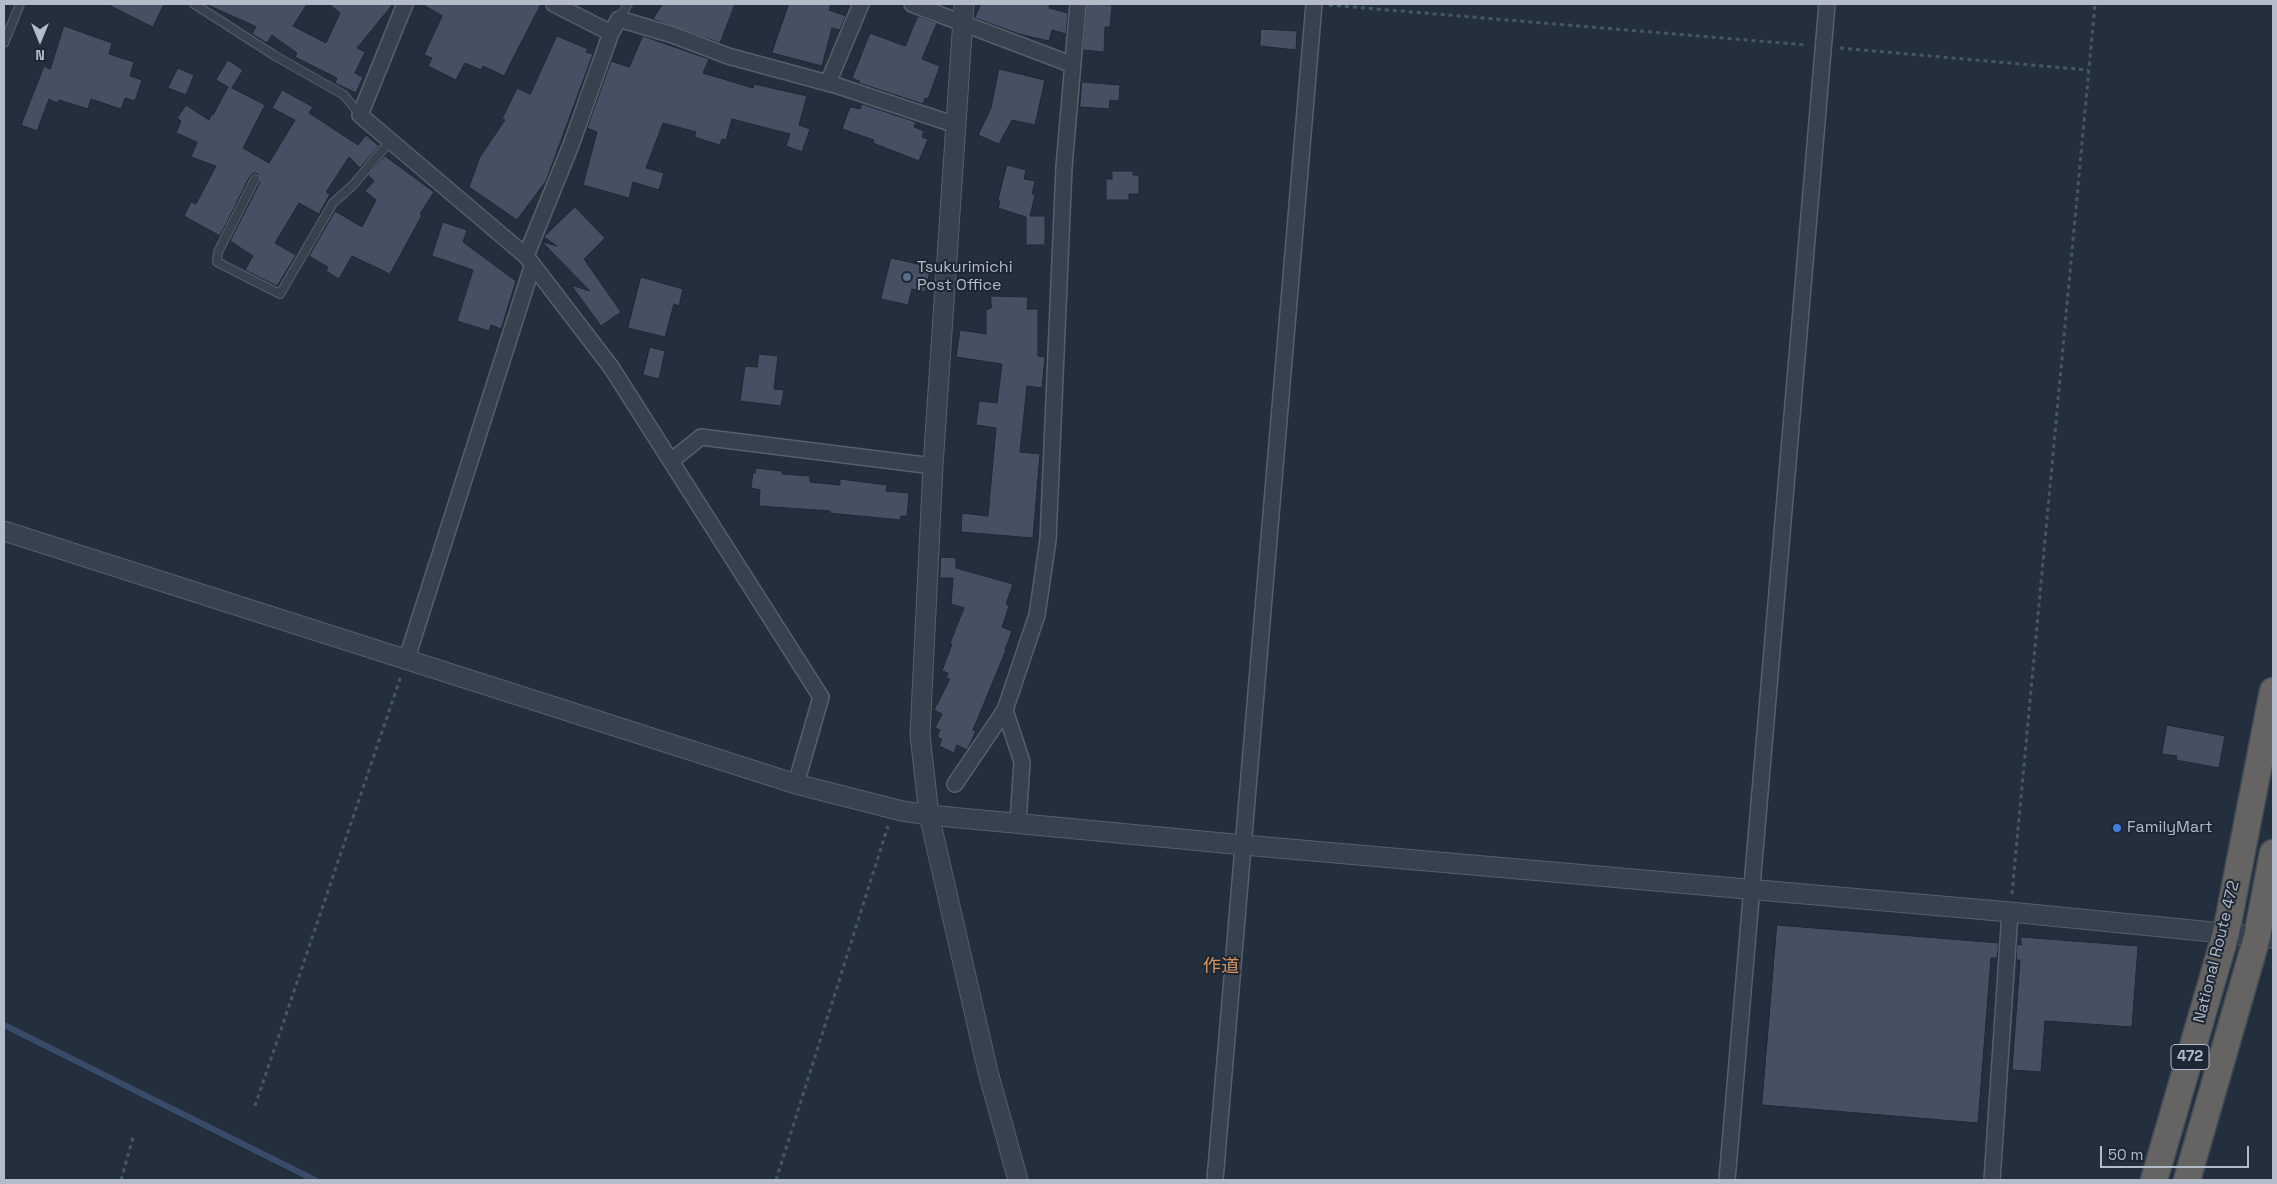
<!DOCTYPE html>
<meta charset="utf-8">
<style>
body{margin:0}
#map{position:relative;width:2277px;height:1184px;overflow:hidden;background:#242f3e;font-family:"Space Grotesk",sans-serif}
canvas{display:block}
.frame{position:absolute;inset:0;border:5px solid #b4bcc9;pointer-events:none}
.north{position:absolute;left:15px;top:15px;width:50px;height:50px;-webkit-text-stroke:4px #1d2633;paint-order:stroke;rotate:180deg;font-size:14px;font-weight:700;line-height:20px;text-align:center;color:#b4bcc9}
.north::after{content:'';display:block;margin:auto;width:18px;height:22px;background:#b4bcc9;clip-path:polygon(50% 0,100% 100%,50% 72%,0 100%)}
.scale{position:absolute;left:2100px;top:1146px;width:149px;height:22px;box-sizing:border-box;border:2px solid #b4bcc9;border-top:0;padding-left:6px;font-size:15px;line-height:18px;white-space:nowrap;color:#b4bcc9;-webkit-text-stroke:4px #1d2633;paint-order:stroke}
</style>
<div id="map">
<canvas width="2277" height="1184"></canvas>
<div class="frame"></div>
<div class="north">N</div>
<div class="scale">50 m</div>
</div>
<script>
const ctx = document.querySelector('canvas').getContext('2d');
ctx.lineJoin = 'round';
function stroke(path, color, width, dash) { ctx.strokeStyle = color; ctx.lineWidth = width; ctx.lineCap = dash ? 'butt' : 'round'; ctx.setLineDash(dash || []); ctx.stroke(path); }
function paint(path, color) { ctx.fillStyle = color; ctx.fill(path, 'evenodd'); }
function write(font, color, halo, rows, align = 'center') {
  ctx.font = font + ' "Space Grotesk","Noto Sans JP",sans-serif'; ctx.lineWidth = 4; ctx.setLineDash([]); ctx.textBaseline = 'middle'; ctx.strokeStyle = halo; ctx.fillStyle = color; for (const [text, x, y, turn = 0] of rows) {
    ctx.save(); ctx.translate(x, y); ctx.rotate((+turn || 0) * Math.PI / 180); ctx.textAlign = isNaN(turn) ? turn : align; if (halo) ctx.strokeText(text, 0, 0); ctx.fillText(text, 0, 0); ctx.restore();
  }
}
const stream = new Path2D(`
 M4,1025L315,1180`);
const building = new Path2D(`
 M107,4H164L153,27Z
 M206,4H307L293,26L326,43L340,13L329,4H393L357,48L365,52L355,73L363,77L356,93L335,83L337,78L295,57L297,53L272,35L267,43L252,34L256,27Z
 M422,4H541L504,76L483,66L481,70L465,63L456,80L428,66L432,58L424,55L442,16Z
 M663,4H735L720,43L653,19Z
 M789,4H831L829,10L846,16L840,30L832,28L822,66L772,53Z
 M981,4H1050L1049,8L1068,13L1066,34L1052,30L1049,41L1019,34L975,18Z
 M1087,4L1112,5L1110,27H1105L1104,52L1083,50Z
 M918,16L937,23L922,59L940,66L928,99L925,98L923,104L859,83V81L852,78L870,33L905,46Z
 M64,26L112,43L109,54L134,62L130,76L142,80L135,101L125,98L121,109L91,99L88,109L59,100L57,103L49,99L37,131L21,125L44,66L50,69Z
 M1261,29L1297,31L1296,50L1260,46Z
 M557,36L588,49L586,52L593,54L546,181L517,220L469,187L480,157L505,120L502,119L517,88L530,94Z
 M643,36L709,59L703,73L753,88L754,84L807,96L799,125L810,129L802,152L786,146L790,134L732,119L726,140L722,139L720,145L694,137L696,132L663,123L646,168L664,173L659,190L633,182L629,198L583,185L597,132L587,128L611,61L629,67Z
 M228,60L243,70L232,88L265,105L243,148L269,163L295,120L272,108L282,90L313,107L309,113L358,145L366,135L379,146L360,168L349,157L326,192L330,194L319,214L299,203L275,243L296,255L277,286L245,270L253,256L230,241L260,182L258,174L254,173L250,176L220,236L184,216L191,202L196,204L216,166L191,157L197,142L176,133L181,121L177,118L186,105L209,120L212,114L213,115L228,87L216,80Z
 M178,68L194,75L186,95L168,88Z
 M999,69L1045,80L1035,125L1012,120L999,144L978,135L991,108Z
 M1082,82L1120,85L1119,101L1110,100L1109,109L1080,107Z
 M862,104L916,122L914,127L924,131L922,137L928,139L919,161L873,143L874,140L842,129L850,107L860,109Z
 M385,156L434,192L420,214L422,215L390,274L352,256L339,279L326,271L328,267L309,256L335,211L362,227L376,200L365,191L374,181L368,175Z
 M1007,165L1026,170L1024,179L1035,181L1032,194L1035,195L1030,216H1045V245H1026V217L998,208L1000,201H998Z
 M1112,171H1133V175H1139V194H1129V200H1106V179H1112Z
 M575,207L605,238L584,259L621,312L601,326L571,285L590,291L542,242L557,246L544,237Z
 M443,222L467,230L463,242L516,281L501,329L491,325L489,331L457,321L473,270L432,256Z
 M891,258L931,267L925,292L912,289L908,305L881,299Z
 M641,277L683,289L679,306L674,304L665,337L628,328Z
 M991,296L1028,297L1027,309H1038V356L1045,357L1042,388L1027,386L1020,452L1040,454L1033,538L961,532L962,513L988,516L996,428L976,425L979,401L997,403L1002,364L956,357L960,330L986,334V310L991,308Z
 M650,347L665,351L659,379L643,375Z
 M759,354L778,356L774,389L784,390L781,406L740,401L745,366L757,367Z
 M756,468L782,471V474L810,476V482L840,485V479L887,485L886,491L909,493L907,516H901L900,520L829,513L830,511L759,506L760,490L751,488L753,473H755Z
 M941,557L956,558V568L1013,584L1006,604L1009,606L1002,627L1012,631L1005,650H1006L973,730L976,731L969,746L967,750L957,745L954,753L939,746L942,739L937,737L940,730L935,728L942,714L934,710L950,679L946,678L948,673L942,671L952,644L950,643L964,608L951,604L953,578H940Z
 M2167,725L2225,736L2219,768L2176,760L2177,756L2162,754Z
 M1777,925L1999,943L1997,958H1991L1978,1123L1762,1105Z
 M2021,937L2138,946L2132,1027L2045,1021L2041,1072L2012,1070L2020,960H2016L2017,944L2021,945Z`);
const path = new Path2D(`
 M1329,5L1806,45
 M1840,48L2088,70
 M2012,894L2095,4
 M255,1106L401,676
 M121,1180L134,1134
 M776,1180L888,826`);
const service = new Path2D(`
 M194,4L277,57L344,95L360,115
 M619,19L628,4
 M4,43L20,4
 M255,179L218,252L217,262L280,294L333,203L354,184L390,141`);
const minor = new Path2D(`
 M405,4L360,115L526,256L611,367L821,697L796,784
 M554,4L611,33L619,19L673,35L728,56L835,85L956,125
 M912,4L1073,65
 M828,83L861,4
 M526,256L571,145L611,33
 M671,461L701,437L933,466
 M406,661L532,267
 M1005,710L1022,762L1018,823
 M955,784L1005,710L1037,615L1048,540L1064,167L1078,4
 M1215,1180L1314,4
 M1727,1180L1827,4
 M1992,1180L2010,912`);
const tertiary = new Path2D(`
 M964,4L933,466L920,735L929,815L988,1072L1018,1180
 M4,531L796,784L902,811L929,815L1244,845L2010,912L2273,938`);
const trunk = new Path2D(`
 M2154,1180L2226,933L2273,691
 M2187,1180L2257,937L2273,853`);
const markers = [
 [907,277,5,"#5c6f8a"],
 [2117,828,5,"#3f7fe0"]
];
const shields = [
 [2190,1057,38]
];
const shieldNames = [
 ["472",2190,1057]
];
const poiNames = [
 ["Tsukurimichi",917,268],
 ["Post Office",917,286],
 ["FamilyMart",2127,828]
];
const streetNames = [
 ["National Route 472",2217,952,-76]
];
const neighbourhoodNames = [
 ["作道",1221,967]
];
stroke(stream, '#394c67', 6);
paint(building, '#455162');
stroke(building, '#1f2835', 1);
stroke(service, '#565f6c', 10);
stroke(minor, '#565f6c', 18);
stroke(tertiary, '#565f6c', 21);
stroke(trunk, '#434c59', 29);
stroke(path, '#44595c', 3, [4, 4]);
stroke(service, '#38414e', 8);
stroke(minor, '#38414e', 15);
stroke(tertiary, '#38414e', 19);
stroke(trunk, '#656462', 26);
for (const [x, y, r, color] of markers) { const dot = new Path2D(); dot.arc(x, y, r, 0, 2 * Math.PI); ctx.fillStyle = color; ctx.fill(dot); stroke(dot, '#1d2633', 2); }
for (const [x, y, w] of shields) { const box = new Path2D(); box.roundRect(x - w / 2, y - 12.5, w, 25, 4); ctx.fillStyle = '#1d2633'; ctx.fill(box); stroke(box, '#b4bcc9', 1); }
write('bold 15px', '#b4bcc9', null, shieldNames);
write('16px', '#b4bcc9', '#1d2633', poiNames, 'left');
write('16px', '#b4bcc9', '#1d2633', streetNames);
write('18px', '#d59563', '#1d2633', neighbourhoodNames);
</script>
